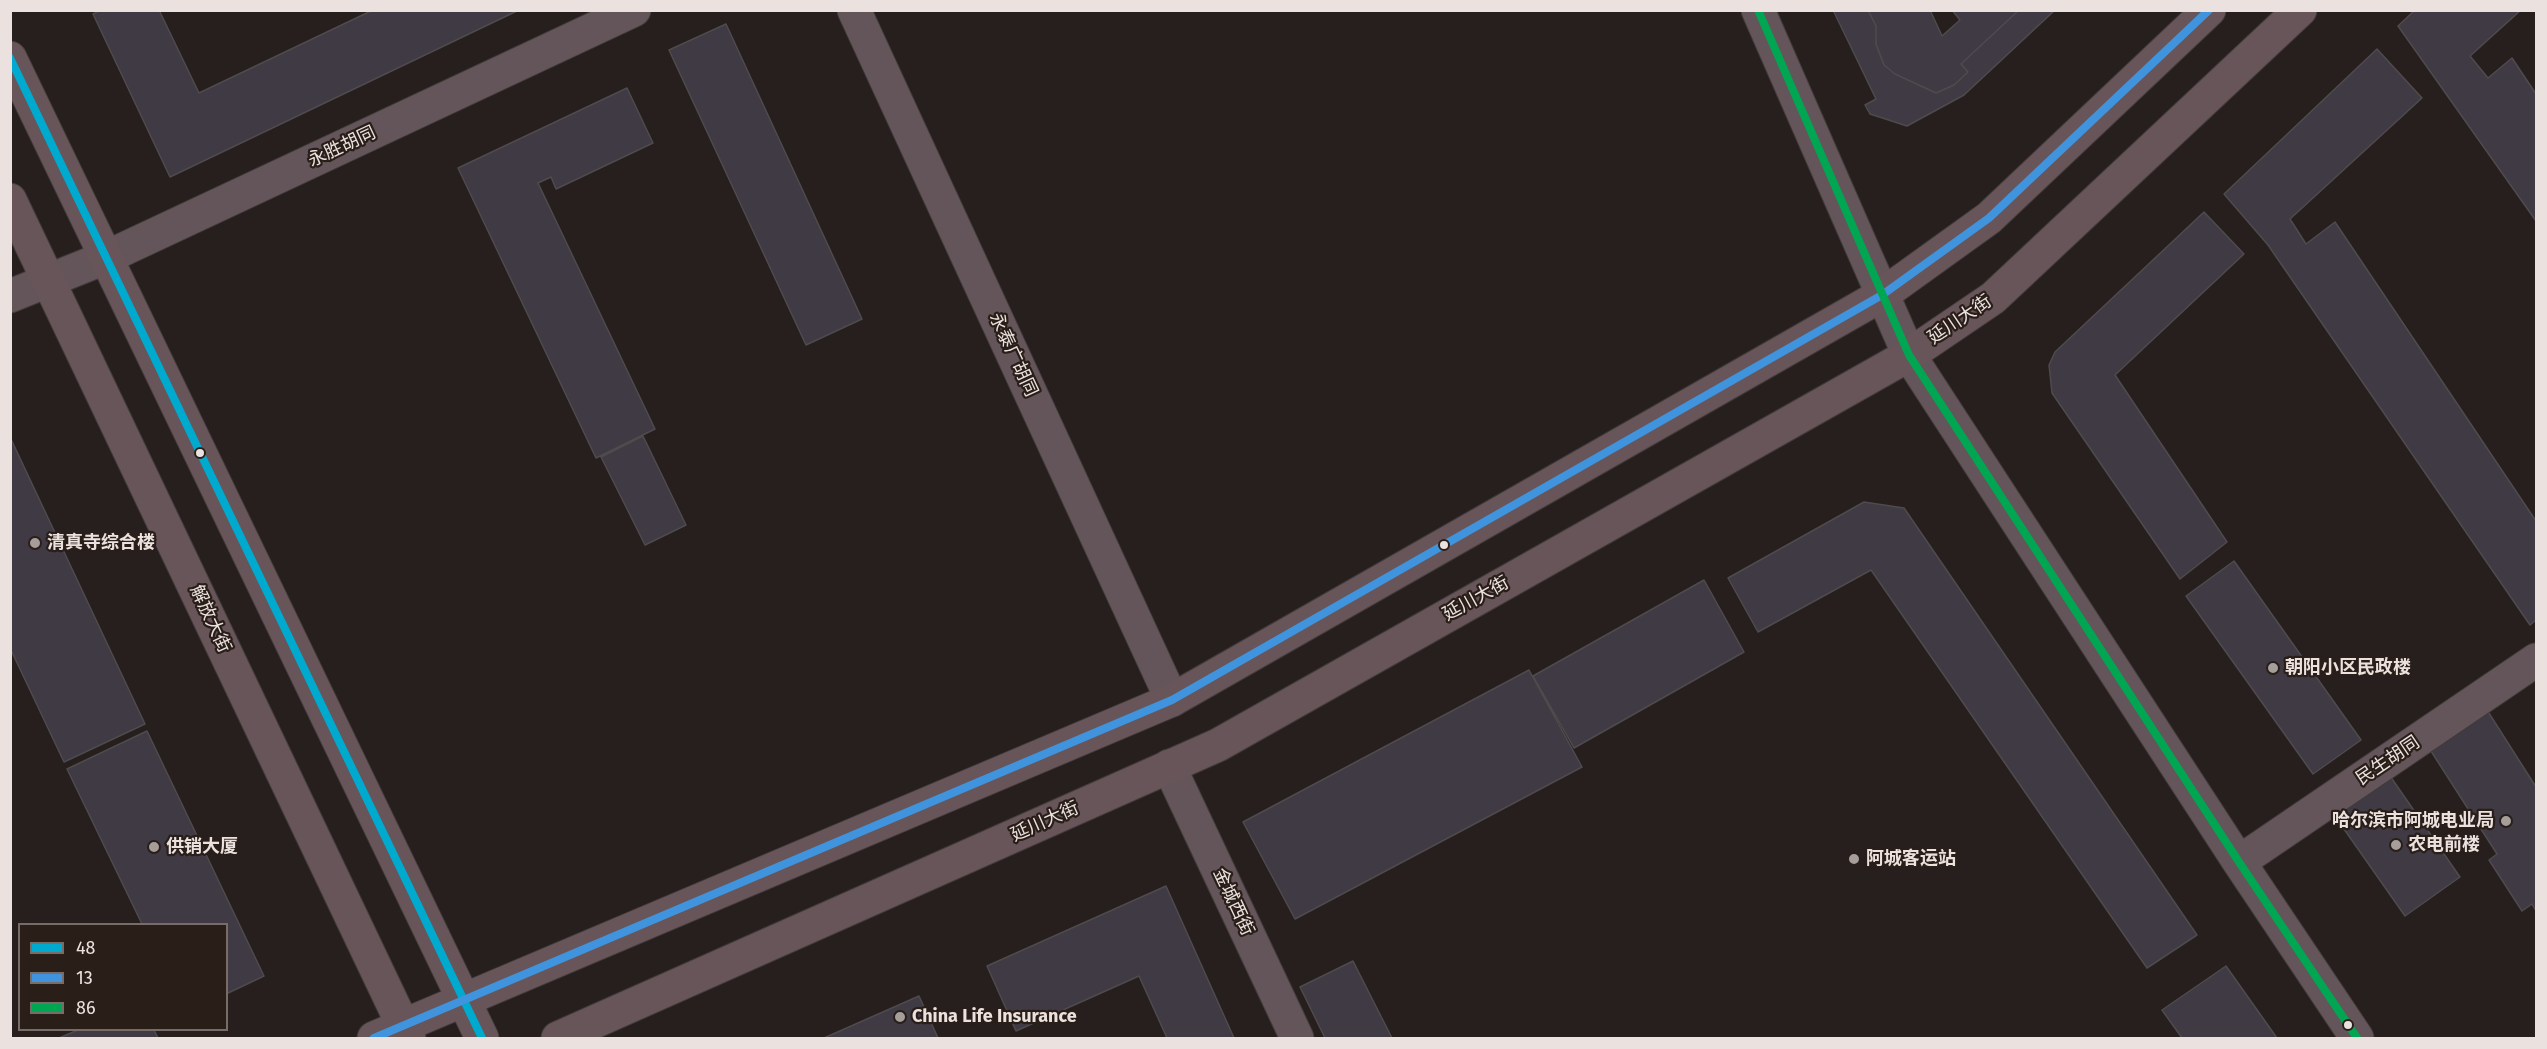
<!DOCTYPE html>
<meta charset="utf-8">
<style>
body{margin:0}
#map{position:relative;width:2547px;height:1049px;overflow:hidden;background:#261f1d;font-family:"Fira Sans",sans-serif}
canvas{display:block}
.frame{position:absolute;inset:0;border:12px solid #ebe2df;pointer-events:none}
.legend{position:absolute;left:18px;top:923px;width:210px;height:108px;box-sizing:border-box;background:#2a1e19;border:2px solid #776c68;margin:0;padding:8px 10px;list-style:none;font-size:18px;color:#ebe2df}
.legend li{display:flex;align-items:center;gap:12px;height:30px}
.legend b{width:30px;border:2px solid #776c68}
</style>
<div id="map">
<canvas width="2547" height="1049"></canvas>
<div class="frame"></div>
<ul class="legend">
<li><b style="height:8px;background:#00a9ce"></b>48</li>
<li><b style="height:8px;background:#4094de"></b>13</li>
<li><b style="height:8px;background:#00a651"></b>86</li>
</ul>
</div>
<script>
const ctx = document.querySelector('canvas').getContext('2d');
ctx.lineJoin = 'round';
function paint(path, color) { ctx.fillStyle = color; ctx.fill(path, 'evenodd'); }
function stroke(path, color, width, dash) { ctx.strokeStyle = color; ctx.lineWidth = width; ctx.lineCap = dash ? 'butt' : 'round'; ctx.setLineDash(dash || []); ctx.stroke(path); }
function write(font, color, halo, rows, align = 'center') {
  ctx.font = font + ' "Fira Sans","Noto Sans SC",sans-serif'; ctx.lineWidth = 4.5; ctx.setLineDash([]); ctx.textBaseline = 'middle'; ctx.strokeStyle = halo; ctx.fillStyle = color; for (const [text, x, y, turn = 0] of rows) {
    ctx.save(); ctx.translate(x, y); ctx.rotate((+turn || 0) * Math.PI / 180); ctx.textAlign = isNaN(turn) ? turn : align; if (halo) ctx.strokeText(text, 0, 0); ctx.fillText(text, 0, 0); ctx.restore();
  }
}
const building = new Path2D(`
 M101,10H159L199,93L373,10H519L170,177L93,14Z
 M1833,10H1868L1876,26V44L1884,65L1895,74L1936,93L1954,85L1968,72L1961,64L2019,10H2055L1964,95L1907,126L1870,114L1865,105L1876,99Z
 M1868,10H1930L1942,36L1960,20L1952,10H2019L1961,64L1968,72L1954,85L1936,93L1895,74L1884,65L1876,44V26Z
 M2415,10H2521L2470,56L2488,78L2512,58L2536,94V221L2398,26Z
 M726,24L862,319L806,345L669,50Z
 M2377,49L2422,98L2290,219L2306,244L2335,222L2536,521V620L2530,625L2268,245L2224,194Z
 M627,88L653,143L556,189L551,177L538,183L655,429L596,458L458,168Z
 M2204,212L2244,254L2115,375L2227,542L2180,579L2052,393L2049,365L2055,352Z
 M643,436L686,525L645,545L601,457Z
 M10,437L145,724L64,762L10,648Z
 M1864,502L1904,508L2197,935L2147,968L1871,570L1758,632L1728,578Z
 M2234,561L2361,740L2313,774L2186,596Z
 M1704,580L1744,652L1574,748L1533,676Z
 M1529,670L1582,767L1295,919L1243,822Z
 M2487,710L2536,787V911L2532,904L2522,911L2489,860L2497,854L2429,748Z
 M147,731L264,976L226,994V924H142L67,769Z
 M2388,773L2460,877L2405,916L2332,812Z
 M1166,886L1234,1038H1167L1139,976L1016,1031L987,966Z
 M1353,961L1392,1038H1325L1300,987Z
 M2226,966L2277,1038H2182L2162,1010Z
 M919,996L938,1038H824Z
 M78,1030H154L158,1038H59Z`);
const minor = new Path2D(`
 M854,10L1172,700
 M1758,10L1909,355L2239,862L2357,1038
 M10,296L107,257L634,10
 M1169,766L1297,1038
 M2239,862L2536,660`);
const major = new Path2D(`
 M10,58L482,1038
 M10,200L409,1038
 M374,1038L1172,700L1882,295L1989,218L2209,10
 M558,1038L1218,745L1909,355L1993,298L2300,10`);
const bus1 = new Path2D(`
 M10,58L482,1038`);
const bus2 = new Path2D(`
 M374,1038L1172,700L1882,295L1989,218L2209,10`);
const bus3 = new Path2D(`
 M1758,10L1909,355L2239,862L2357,1038`);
const markers = [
 [200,453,5,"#ebe2df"],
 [35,543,6,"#a69e9b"],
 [1444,545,5,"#ebe2df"],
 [2273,668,6,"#a69e9b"],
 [2506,821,6,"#a69e9b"],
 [2396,845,6,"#a69e9b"],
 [154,847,6,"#a69e9b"],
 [1854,859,6,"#a69e9b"],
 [900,1017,6,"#a69e9b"],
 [2348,1025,5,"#ebe2df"]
];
const streetNames = [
 ["永胜胡同",342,147,-25],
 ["延川大街",1960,320,-34],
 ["永泰广胡同",1013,355,65],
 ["延川大街",1476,599,-29],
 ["解放大街",210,619,65],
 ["民生胡同",2388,761,-34],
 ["延川大街",1045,822,-24],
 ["金城西街",1233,902,65]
];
const poiNames = [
 ["清真寺综合楼",47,543],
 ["朝阳小区民政楼",2285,668],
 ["哈尔滨市阿城电业局",2494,821,"right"],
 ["农电前楼",2408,845],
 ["供销大厦",166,847],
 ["阿城客运站",1866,859],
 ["China Life Insurance",912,1017]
];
paint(building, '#3f3a43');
stroke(building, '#4f4b4d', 1.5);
stroke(minor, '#413b39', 35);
stroke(major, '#413b39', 35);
stroke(minor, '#64555b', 33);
stroke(major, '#67555a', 33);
stroke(bus1, '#00a9ce', 8);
stroke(bus2, '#4094de', 8);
stroke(bus3, '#00a651', 8);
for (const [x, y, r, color] of markers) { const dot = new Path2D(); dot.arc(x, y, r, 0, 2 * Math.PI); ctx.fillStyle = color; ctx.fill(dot); stroke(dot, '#2a1e19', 2); }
write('18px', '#ebe2df', '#2a1e19', streetNames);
write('bold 18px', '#ebe2df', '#2a1e19', poiNames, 'left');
</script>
